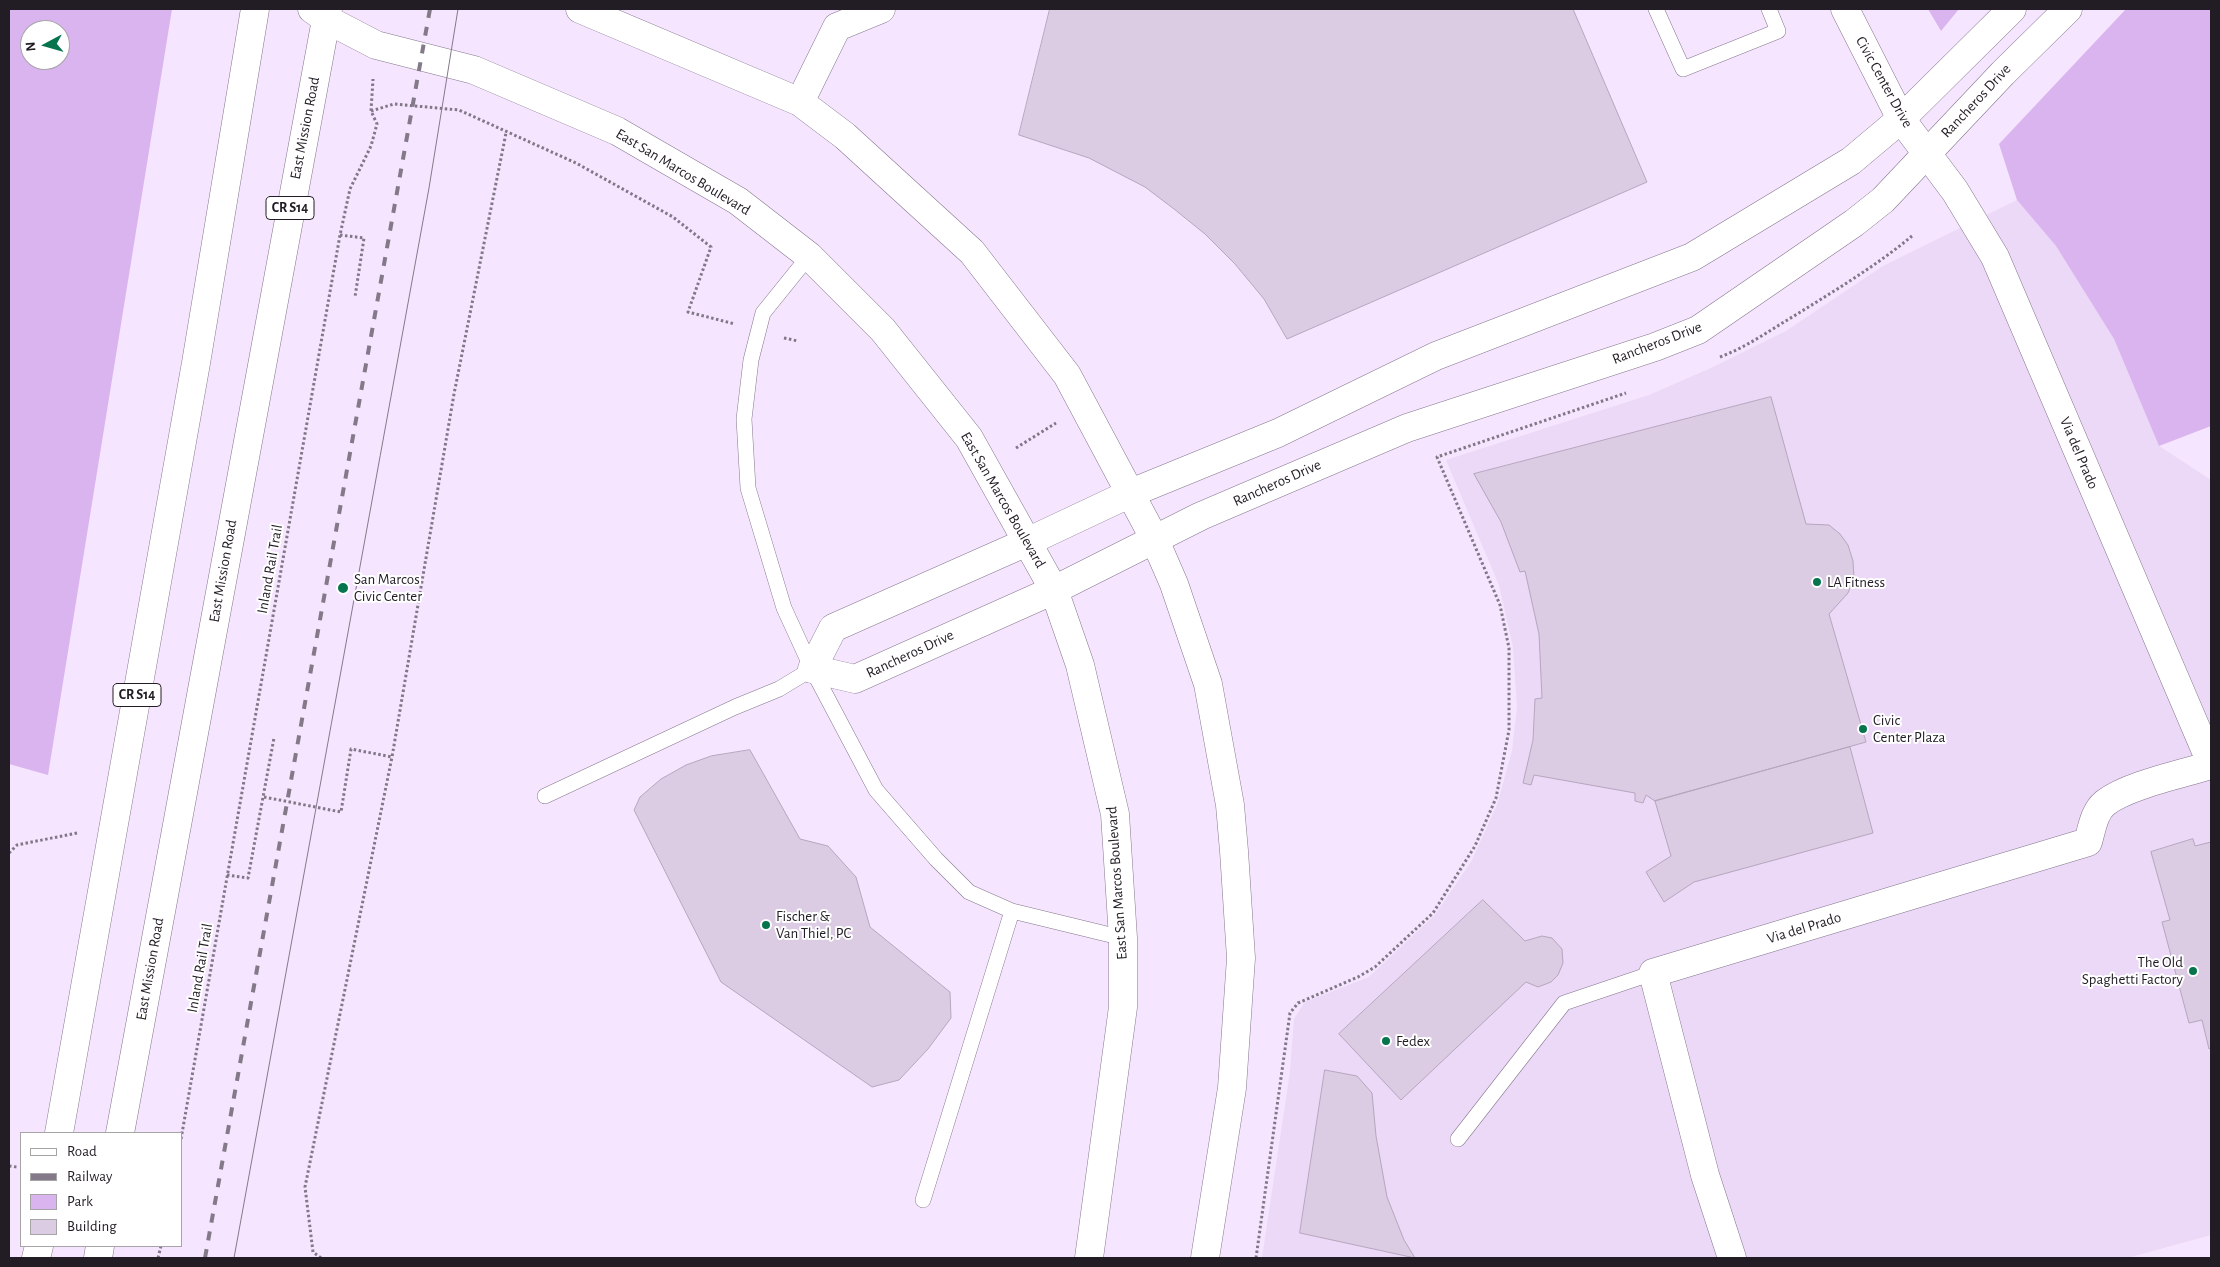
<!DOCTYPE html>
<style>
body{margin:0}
#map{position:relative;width:2220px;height:1267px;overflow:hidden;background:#f5e5fe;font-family:"Alegreya Sans",sans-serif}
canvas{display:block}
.frame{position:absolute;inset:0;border:10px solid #221c25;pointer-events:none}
.legend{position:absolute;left:20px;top:1132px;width:162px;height:115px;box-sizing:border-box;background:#fff;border:1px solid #a7a4a8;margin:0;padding:6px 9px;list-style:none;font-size:15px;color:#221c25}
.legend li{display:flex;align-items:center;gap:10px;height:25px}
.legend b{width:25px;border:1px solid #a7a4a8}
.north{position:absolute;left:20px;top:20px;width:50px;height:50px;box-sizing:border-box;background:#fff;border:1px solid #a7a4a8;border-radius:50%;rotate:264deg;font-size:14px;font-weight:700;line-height:20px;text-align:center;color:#221c25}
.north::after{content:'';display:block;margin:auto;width:18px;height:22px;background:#06754e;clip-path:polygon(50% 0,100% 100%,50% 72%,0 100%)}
</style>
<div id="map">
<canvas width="2220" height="1267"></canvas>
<div class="frame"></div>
<ul class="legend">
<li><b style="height:6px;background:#fff"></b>Road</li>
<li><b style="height:6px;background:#847989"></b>Railway</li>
<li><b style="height:14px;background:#dab4ef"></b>Park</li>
<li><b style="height:14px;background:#dbcbe3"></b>Building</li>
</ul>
<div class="north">N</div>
</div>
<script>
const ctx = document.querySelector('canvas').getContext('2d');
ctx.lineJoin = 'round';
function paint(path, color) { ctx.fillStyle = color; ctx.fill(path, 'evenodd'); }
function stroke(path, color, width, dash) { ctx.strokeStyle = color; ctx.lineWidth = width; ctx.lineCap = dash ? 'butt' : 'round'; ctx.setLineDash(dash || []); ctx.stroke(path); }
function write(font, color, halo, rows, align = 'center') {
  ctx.font = font + ' "Alegreya Sans",sans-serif'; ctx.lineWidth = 4; ctx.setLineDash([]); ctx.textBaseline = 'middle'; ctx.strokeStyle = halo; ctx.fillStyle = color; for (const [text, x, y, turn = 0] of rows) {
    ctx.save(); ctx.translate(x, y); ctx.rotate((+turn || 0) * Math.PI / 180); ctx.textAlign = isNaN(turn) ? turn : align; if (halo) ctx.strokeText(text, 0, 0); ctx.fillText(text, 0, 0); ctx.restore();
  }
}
const built = new Path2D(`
 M2017,200L2056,246L2114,339L2159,446L2211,480V1235L2127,1258H1262L1290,1072L1294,1019L1305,1002L1369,977L1435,915L1471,862L1497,805L1512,751L1517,707L1513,647L1499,585L1446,460L1649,395L1711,368L1786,331L1883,266Z`);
const green = new Path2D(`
 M9,9H172L48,775L9,764ZM30,30H60V60H30Z
 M1928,9H1959L1941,31Z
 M2126,9H2211V426L2159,446L2114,339L2056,246L2017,200L1999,144Z`);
const building = new Path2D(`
 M1050,9H1573L1647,182L1287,339L1264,299L1235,264L1205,234L1174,209L1145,187L1089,158L1019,135Z
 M1771,397L1806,524L1829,525L1840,534L1848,545L1853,561L1854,578L1848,593L1829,614L1866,742L1655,801L1646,795L1643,803L1635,801V793L1534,775L1531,785L1523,783L1533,740L1535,699L1542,698L1539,634L1525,571L1520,572L1501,522L1474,474Z
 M1850,747L1873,833L1694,882L1664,902L1646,872L1671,856L1655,801Z
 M750,750L800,839L828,846L856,877L870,927L950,992L951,1018L928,1049L899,1080L872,1087L721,982L634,810L640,797L661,779L686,765L711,756Z
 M2193,839L2195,846L2211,842V1048L2209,1049L2202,1020L2189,1023L2162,922L2170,920L2151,852Z
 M1483,900L1525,941L1542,936L1552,938L1562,949L1563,963L1558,975L1551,982L1538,987L1526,982L1401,1100L1339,1034Z
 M1325,1070L1357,1076L1372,1093L1376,1136L1387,1197L1404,1240L1415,1258L1300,1233Z`);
const path = new Path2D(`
 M371,111L394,104L459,110L576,163L673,217L711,247L688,312L735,324
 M340,235L364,238L355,297
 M784,338L798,341
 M1720,357C1747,347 1770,330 1794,316C1834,291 1876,266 1912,236
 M1016,448L1056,423
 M264,797L341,812L351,749L392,757L454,394L506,133
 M9,853L17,845L77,833
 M227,875L248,878L274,738
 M181,1139L340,235L350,189L371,146L377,124L371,111L373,79
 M9,1166L17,1167
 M158,1258L161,1246
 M321,1258L313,1252L305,1187L392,757
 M1256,1258L1290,1013L1298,1003L1358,977L1375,967L1433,913L1475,846L1496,798L1509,730V648L1500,605L1437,457L1626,393`);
const service = new Path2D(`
 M1656,9L1683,69L1778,31L1769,9
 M809,256L763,313L751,360L744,419L748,488L784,608L812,669L876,790L936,859L969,892L1012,911L1123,938
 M545,796L735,707L779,689L812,669
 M1458,1139L1564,1003L1653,973
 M923,1200L1012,911`);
const minor = new Path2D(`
 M1845,9L1901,119L1955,191L1995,257L2211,763
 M800,102L837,27L881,9
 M1732,1258L1705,1175L1653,973L2088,842C2092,828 2094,812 2105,803C2128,785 2183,774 2211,765`);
const tertiary = new Path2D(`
 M1027,542L833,628L812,669L855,679L1054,590`);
const secondary = new Path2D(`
 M1027,542L1131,493L1278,433L1436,356L1692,257L1851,161L1901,119L2012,9
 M1054,590L1201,516L1407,428L1655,347L1698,330L1854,223L1883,200L2003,73L2068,9`);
const primary = new Path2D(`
 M312,9L326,19L376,45L474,70L617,131L738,201L809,256L883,330L969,438L1054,590L1080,665L1115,814L1123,938V1007L1089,1258
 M580,9L800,102L845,136L972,252L1067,375L1154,538L1174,584L1208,684L1230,805L1234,851L1241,958L1232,1088L1205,1258
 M59,1133L196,363L255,9
 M120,1133L328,9
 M36,1258L39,1246
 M98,1258L100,1246`);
const tram = new Path2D(`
 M234,1258L429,188L458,9`);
const rail = new Path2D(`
 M205,1258L430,9`);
const markers = [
 [1817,582,5,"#06754e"],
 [343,588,6,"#06754e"],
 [1863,729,5,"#06754e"],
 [766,925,5,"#06754e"],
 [2193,971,5,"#06754e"],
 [1386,1041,5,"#06754e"]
];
const shields = [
 [290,208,48],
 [137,695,48]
];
const shieldNames = [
 ["CR S14",290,208],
 ["CR S14",137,695]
];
const streetNames = [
 ["Civic Center Drive",1884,82,61],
 ["Rancheros Drive",1976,101,-47],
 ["East Mission Road",305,128,-79],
 ["East San Marcos Boulevard",683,172,31],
 ["Rancheros Drive",1657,343,-21],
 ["Via del Prado",2079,453,67],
 ["Rancheros Drive",1277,483,-24],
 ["East San Marcos Boulevard",1003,500,60],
 ["Inland Rail Trail",270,569,-80],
 ["East Mission Road",223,571,-80],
 ["Rancheros Drive",910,654,-25],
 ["East San Marcos Boulevard",1117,883,-94],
 ["Via del Prado",1804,928,-17],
 ["Inland Rail Trail",200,968,-80],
 ["East Mission Road",150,969,-80]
];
const poiNames = [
 ["San Marcos",354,579],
 ["Civic Center",354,596],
 ["LA Fitness",1827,582],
 ["Civic",1873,720],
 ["Center Plaza",1873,737],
 ["Fischer &",776,916],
 ["Van Thiel, PC",776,933],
 ["The Old",2183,962,"right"],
 ["Spaghetti Factory",2183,979,"right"],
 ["Fedex",1396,1041]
];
paint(built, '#ecd8f7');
paint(green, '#dab4ef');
paint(building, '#dbcbe3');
stroke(building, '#b6a6be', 1);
stroke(service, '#85778d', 16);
stroke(minor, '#85778d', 29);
stroke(tertiary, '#85778d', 29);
stroke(secondary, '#85778d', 29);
stroke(primary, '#85778d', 29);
stroke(path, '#817787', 3, [2.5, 2.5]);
stroke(service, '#fff', 15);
stroke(minor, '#fff', 28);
stroke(tertiary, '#fff', 28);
stroke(secondary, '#fff', 28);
stroke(primary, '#fff', 28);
stroke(tram, '#847989', 1);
stroke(rail, '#847989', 4, [9, 9]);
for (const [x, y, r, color] of markers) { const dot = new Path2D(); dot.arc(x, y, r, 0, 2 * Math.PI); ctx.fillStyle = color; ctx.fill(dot); stroke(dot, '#fff', 2); }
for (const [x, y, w] of shields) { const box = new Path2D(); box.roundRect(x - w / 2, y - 11.5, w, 23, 4); ctx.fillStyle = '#fff'; ctx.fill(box); stroke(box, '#221c25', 1); }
write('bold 14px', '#221c25', null, shieldNames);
write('15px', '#221c25', '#fff', streetNames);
write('15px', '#221c25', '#fff', poiNames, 'left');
</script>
